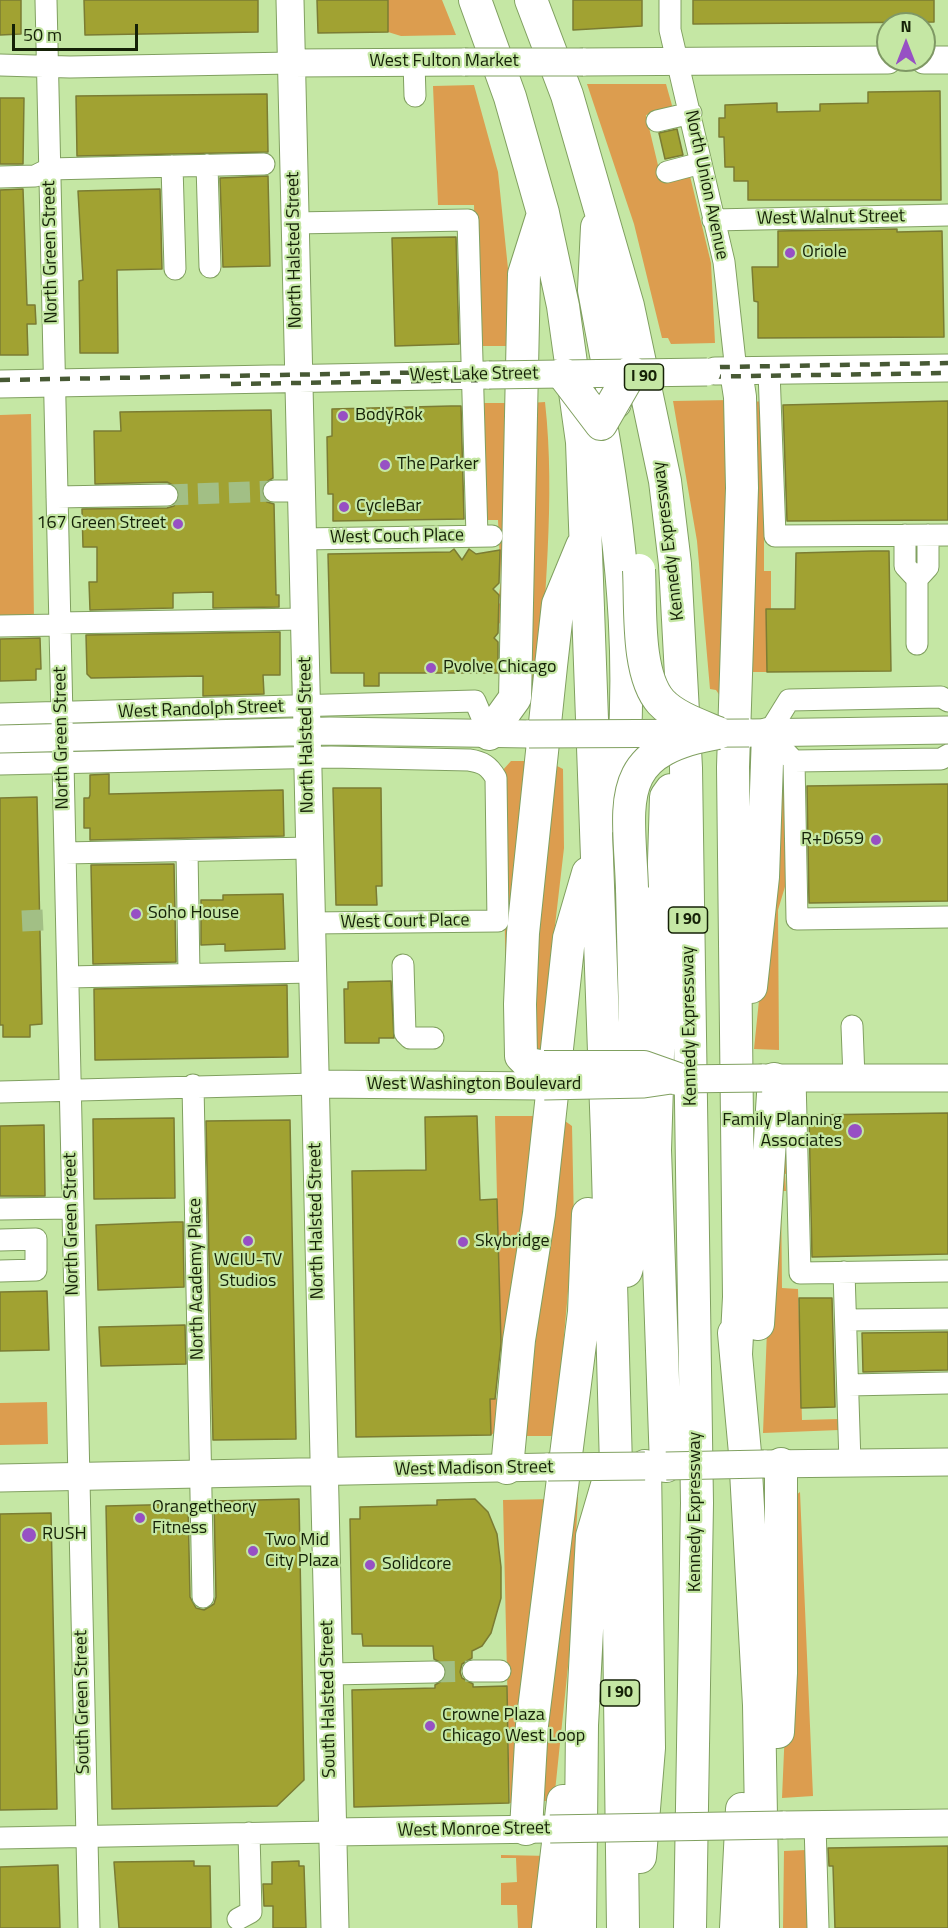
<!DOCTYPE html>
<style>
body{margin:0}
#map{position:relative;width:948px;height:1928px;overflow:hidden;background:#c5e7a4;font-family:"Titillium Web",sans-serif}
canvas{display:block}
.north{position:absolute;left:876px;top:12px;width:60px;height:60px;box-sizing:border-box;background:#c5e7a4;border:2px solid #7f9865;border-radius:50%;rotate:0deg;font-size:16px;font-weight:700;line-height:24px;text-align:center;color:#152107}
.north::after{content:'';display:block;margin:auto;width:21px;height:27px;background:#9750c4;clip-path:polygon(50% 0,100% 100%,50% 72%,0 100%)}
.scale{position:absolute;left:12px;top:24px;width:126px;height:27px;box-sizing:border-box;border:3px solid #152107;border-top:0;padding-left:8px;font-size:18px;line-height:21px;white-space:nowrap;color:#152107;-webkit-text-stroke:4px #c5e7a4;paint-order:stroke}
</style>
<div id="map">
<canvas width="948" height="1928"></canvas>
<div class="north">N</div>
<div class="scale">50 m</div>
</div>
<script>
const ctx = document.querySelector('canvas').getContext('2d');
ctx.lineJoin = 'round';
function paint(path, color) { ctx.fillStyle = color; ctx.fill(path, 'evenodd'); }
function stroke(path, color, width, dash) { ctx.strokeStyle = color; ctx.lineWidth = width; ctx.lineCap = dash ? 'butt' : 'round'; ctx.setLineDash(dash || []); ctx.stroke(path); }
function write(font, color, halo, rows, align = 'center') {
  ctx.font = font + ' "Titillium Web",sans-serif'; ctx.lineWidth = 4.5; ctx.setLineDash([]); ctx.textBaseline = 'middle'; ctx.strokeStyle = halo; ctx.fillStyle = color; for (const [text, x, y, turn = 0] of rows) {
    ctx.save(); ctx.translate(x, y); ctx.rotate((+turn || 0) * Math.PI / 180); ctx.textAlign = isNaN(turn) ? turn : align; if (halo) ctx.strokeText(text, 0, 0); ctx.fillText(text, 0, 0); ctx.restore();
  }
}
const green = new Path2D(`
 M388,0H442L456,35L401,36L388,32Z
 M587,84H666L673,109L646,115L662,182L690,176L711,263L715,343L671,344L668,338H662L634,224Z
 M474,85L498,172L516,346H480L477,338L474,205H438L433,86Z
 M731,400L720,696L716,690L710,689L697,541L673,401Z
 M764,401V571H771V609L766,610L767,672H748L751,402Z
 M545,402C556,501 543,598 540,697H529L530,403Z
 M481,403H513L502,662L500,660L502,625L499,623V604L501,602L499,594L501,582L498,520H484Z
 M31,414L34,620L0,621V415Z
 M511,761H536L507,1053L502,771Z
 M555,765L563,769L564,848L548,986L545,1052H532V983Z
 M777,786H789L790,870L778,910L779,1050L754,1049L766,932Z
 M495,1116H542L503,1420L500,1429L491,1435L490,1399L502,1398Z
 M565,1121L572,1126L574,1225L555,1436H523Z
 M783,1128V1152L789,1151L790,1173L785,1174L786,1191H781L782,1288L798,1289L802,1420L839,1419V1430L763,1433L767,1330Z
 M47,1402L48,1444L0,1445V1403Z
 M800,1492L813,1796L782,1798L795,1496Z
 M567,1497H578L570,1647L554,1801H539Z
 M554,1499L515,1803H510L503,1500Z
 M806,1850L808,1928H783L784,1851Z
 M501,1855L550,1856L540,1928H518L517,1905H501V1883L517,1882L516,1858H501Z`);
const building = new Path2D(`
 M0,0H21V34L0,35Z
 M84,0H258V32L85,35Z
 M317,0H388V32L318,33Z
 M573,0H642V26L573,30Z
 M693,0H934V22L693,24Z
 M940,91L941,200H748V181H734V167H725L724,137H719V118H725V105L777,103V112L820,111V104L868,103V92Z
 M267,94L268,152L77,156L76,96Z
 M0,98H24L23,164H0Z
 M677,129L683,155L665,159L659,133Z
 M268,176L270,266L223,267L220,178Z
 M23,189L27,305H35L36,324H27L28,355H0V190Z
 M160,189L162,269L117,270L118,353H80L79,281L83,280L78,191Z
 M897,229V232L942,231L944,337L758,338V302L754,301L752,267H778V231Z
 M456,237L459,344L395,346L392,238Z
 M948,401V520L787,521L783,405Z
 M451,406H461L464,519L333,521V494H328L327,437L332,436V409Z
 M271,410L273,478L263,484L261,492L267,502L274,504L276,595H279V607L213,608V592L173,593V608L90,610L89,582H97V547H83L82,509L167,508L174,506L180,495L178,488L167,482L95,484L94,431H121L120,412Z
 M454,549L462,560L469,549L476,554L500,550L499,583L493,589L499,595L498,633L494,638L498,642V673H379V686H364V673H331L328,554L450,552Z
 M872,551H889L891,671L767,672L766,609H795L796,553Z
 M280,632V675H263L264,694L203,696V676L91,678L87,674L86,635Z
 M40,638L41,669H36V680L0,681V639Z
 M109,774V794L283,790L284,836L90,840V828H84V798H89L90,795V775Z
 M948,784V901L809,903L807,786Z
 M333,788H381L382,886H376L377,905H336Z
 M37,797L42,1024L30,1025V1037H3V1025H0V798Z
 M174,864L176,962L93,964L91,865Z
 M283,894L285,949L225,951V944L201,945V900H223V895Z
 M391,981L394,1038H379V1043H345L344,989H348V982Z
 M287,985L288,1057L95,1060L94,989Z
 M948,1113V1254L812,1257L809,1115Z
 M477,1116L480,1200L497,1199L501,1343L495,1399H490L491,1435L356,1437L352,1171L426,1170L425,1117Z
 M174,1118L175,1198L94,1199L93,1119Z
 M290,1120L296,1439L213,1440L206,1121Z
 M44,1125L45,1196H0V1126Z
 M175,1222H183L184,1287L98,1290L96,1225Z
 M47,1291L49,1350L0,1351V1292Z
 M799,1298H832L835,1407L801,1408Z
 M185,1325L186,1364L101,1366L99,1327Z
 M948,1332V1370L863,1372L862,1333Z
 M299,1499L304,1780L277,1806L112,1809L106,1506L188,1504L190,1597L196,1608L204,1610L214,1604L216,1597L214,1501Z
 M475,1499L488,1512L497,1534L501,1567V1598L491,1633L482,1646L472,1651V1658L462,1664L460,1672L462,1678L473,1684V1687L507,1686L509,1803L354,1807L352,1690L435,1688V1685L445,1679L447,1672L445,1665L434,1659L433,1646H363L362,1634H352L350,1519H360V1507L437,1505V1500Z
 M51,1513L57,1809L0,1810V1514Z
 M948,1846V1928H835L833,1866H829L828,1848Z
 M194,1861V1866H210L211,1928H119L114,1862Z
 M299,1861V1866H304L306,1928H273V1906H264L263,1884H272V1862Z
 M58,1865L60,1928H0V1867Z`);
const minorTunnel = new Path2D(`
 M167,495L274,491
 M22,921L43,920
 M434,1672L473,1671`);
const minor = new Path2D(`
 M46,0L89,1928
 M670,0V30L724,262L736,371
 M414,62L415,96
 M0,65L70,67L292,63
 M657,121L691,113
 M207,165L210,267
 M172,166L175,269
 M667,172L701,163
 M0,177L35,176L49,169L264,164
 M713,220L948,215
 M294,223L468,220L477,536
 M769,371L775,536L948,535
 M274,491H301
 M57,497L167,495
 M905,535V566L917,579L928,567V535
 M302,539L492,536
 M917,579V644
 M59,623L304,619
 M0,626L59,625
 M948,701L941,697L789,700L768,734L794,761L941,759L948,755
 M0,714L475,701L489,734
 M794,761L797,919L948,917
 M0,764L331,757L469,760C483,762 489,766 496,778L498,921L311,923
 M187,851L189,974
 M65,853L310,848
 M403,965L405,1033L410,1038H433
 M68,977L312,972
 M852,1026L854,1078
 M795,1079L800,1273L948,1271
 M193,1085L203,1597
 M0,1092L315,1084
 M0,1209L72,1208
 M0,1240L36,1239V1270L0,1271
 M844,1272L850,1463
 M846,1320L948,1319
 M848,1385L948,1383
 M473,1671H500
 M329,1674L434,1672
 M815,1824L818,1928
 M0,1838L332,1832
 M238,1919L251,1912L249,1833`);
const major = new Path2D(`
 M290,0L335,1928
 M924,60H948
 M583,62L888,60
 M292,63L465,62
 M715,371L948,368
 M0,384L489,375
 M749,733L948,730
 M0,739L330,731L529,734
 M762,1078H948
 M315,1084L544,1086
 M764,1464L948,1462
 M0,1478L548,1467
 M783,1825L948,1823
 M332,1832L547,1829`);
const highway = new Path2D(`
 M475,0L510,97L543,213L563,306L582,442L607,1135L618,1540L623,1928
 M531,0L567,95L628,306L665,481L675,564L686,768L697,1503L690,1928
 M597,227L594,290L615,403
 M736,371L740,397L742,488L733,767L739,1297L736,1354
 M601,424C624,553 636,686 617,817
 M489,734L515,698L524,274L543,214
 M751,987L763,877L768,734
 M544,1067L529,1064L521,1056L520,1004L523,933L551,666L558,604L582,546
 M626,1271L631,1254L635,1018L632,888
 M758,1324L774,1079
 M734,1333L745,1453L759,1705L763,1928
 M666,1466L655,1150L666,797L671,790
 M507,1468L519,1340L539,1214L569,938L588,873
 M778,1732L781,1673V1464
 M526,1829L532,1725L584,1312L588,1214
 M640,1857L649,1748L645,1466
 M548,1928L563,1801
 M580,1928L582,1725L592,1536L607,1485
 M736,1928L742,1809`);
const rail = new Path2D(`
 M0,380L948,363
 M231,384L948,373`);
const majorBridge = new Path2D(`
 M465,62H583
 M489,375L707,372
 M529,734L749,733
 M544,1086L644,1084L678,1079L762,1078
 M666,1466L764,1464
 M548,1467L645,1466
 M550,1829L783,1825`);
const highwayBridge = new Path2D(`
 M563,374L601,424L631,372
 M639,570C641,606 636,674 661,702C675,717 699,725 718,733
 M632,888C629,801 611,751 718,733
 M544,1067H644L678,1079`);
const markers = [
 [790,253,6,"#9750c4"],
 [343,416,6,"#9750c4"],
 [385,465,6,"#9750c4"],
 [344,507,6,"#9750c4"],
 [178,524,6,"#9750c4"],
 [431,668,6,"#9750c4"],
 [876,840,6,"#9750c4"],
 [136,914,6,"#9750c4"],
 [855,1131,8,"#9750c4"],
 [248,1241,6,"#9750c4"],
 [463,1242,6,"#9750c4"],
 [140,1518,6,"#9750c4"],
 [29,1535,8,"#9750c4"],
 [253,1551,6,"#9750c4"],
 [370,1565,6,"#9750c4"],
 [430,1726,6,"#9750c4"]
];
const shields = [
 [644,377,39],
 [688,920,39],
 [620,1693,39]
];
const shieldNames = [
 ["I 90",644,377],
 ["I 90",688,920],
 ["I 90",620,1693]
];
const streetNames = [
 ["West Fulton Market",444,62],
 ["North Union Avenue",706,185,78],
 ["West Walnut Street",831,218,-1],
 ["North Halsted Street",295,250,-91],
 ["North Green Street",51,252,-91],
 ["West Lake Street",474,375,-1],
 ["West Couch Place",397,537,-1],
 ["Kennedy Expressway",669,541,-97],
 ["West Randolph Street",201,710,-2],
 ["North Halsted Street",307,735,-91],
 ["North Green Street",62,738,-91],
 ["West Court Place",405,922,-1],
 ["Kennedy Expressway",690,1026,-91],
 ["West Washington Boulevard",474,1085],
 ["North Halsted Street",317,1221,-91],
 ["North Green Street",72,1224,-91],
 ["North Academy Place",197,1279,-91],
 ["West Madison Street",474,1469,-1],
 ["Kennedy Expressway",696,1512,-90],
 ["South Halsted Street",329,1699,-91],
 ["South Green Street",83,1702,-91],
 ["West Monroe Street",474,1830,-1]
];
const poiNames = [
 ["Oriole",802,253],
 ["BodyRok",355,416],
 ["The Parker",397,465],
 ["CycleBar",356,507],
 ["167 Green Street",166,524,"right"],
 ["Pvolve Chicago",443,668],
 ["R+D659",864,840,"right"],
 ["Soho House",148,914],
 ["Family Planning",842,1121,"right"],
 ["Associates",842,1142,"right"],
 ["Skybridge",475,1242],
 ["WCIU-TV",248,1261,"center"],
 ["Studios",248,1282,"center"],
 ["Orangetheory",152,1508],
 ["Fitness",152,1529],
 ["RUSH",42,1535],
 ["Two Mid",265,1541],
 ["City Plaza",265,1562],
 ["Solidcore",382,1565],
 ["Crowne Plaza",442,1716],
 ["Chicago West Loop",442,1737]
];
paint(green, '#dc9d4f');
paint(building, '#a1a232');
stroke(building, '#7b7c33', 1.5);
stroke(minorTunnel, '#a2bf85', 21, [21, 10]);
stroke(minor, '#80a060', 23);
stroke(major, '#80a060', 29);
stroke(highway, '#80a060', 34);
stroke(minor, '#fff', 21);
stroke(major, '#fff', 27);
stroke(highway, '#fff', 32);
stroke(rail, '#475934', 4.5, [10, 10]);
stroke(majorBridge, '#80a060', 29, []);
stroke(highwayBridge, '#80a060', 34, []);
stroke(majorBridge, '#fff', 27);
stroke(highwayBridge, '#fff', 32);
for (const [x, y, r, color] of markers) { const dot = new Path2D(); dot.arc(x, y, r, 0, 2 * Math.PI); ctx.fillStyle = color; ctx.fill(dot); stroke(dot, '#c5e7a4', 2); }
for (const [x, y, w] of shields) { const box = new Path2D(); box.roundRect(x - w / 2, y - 13, w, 26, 4.5); ctx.fillStyle = '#c5e7a4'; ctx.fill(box); stroke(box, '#152107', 1.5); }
write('bold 16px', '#152107', null, shieldNames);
write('18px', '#152107', '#c5e7a4', streetNames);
write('18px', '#152107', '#c5e7a4', poiNames, 'left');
</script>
